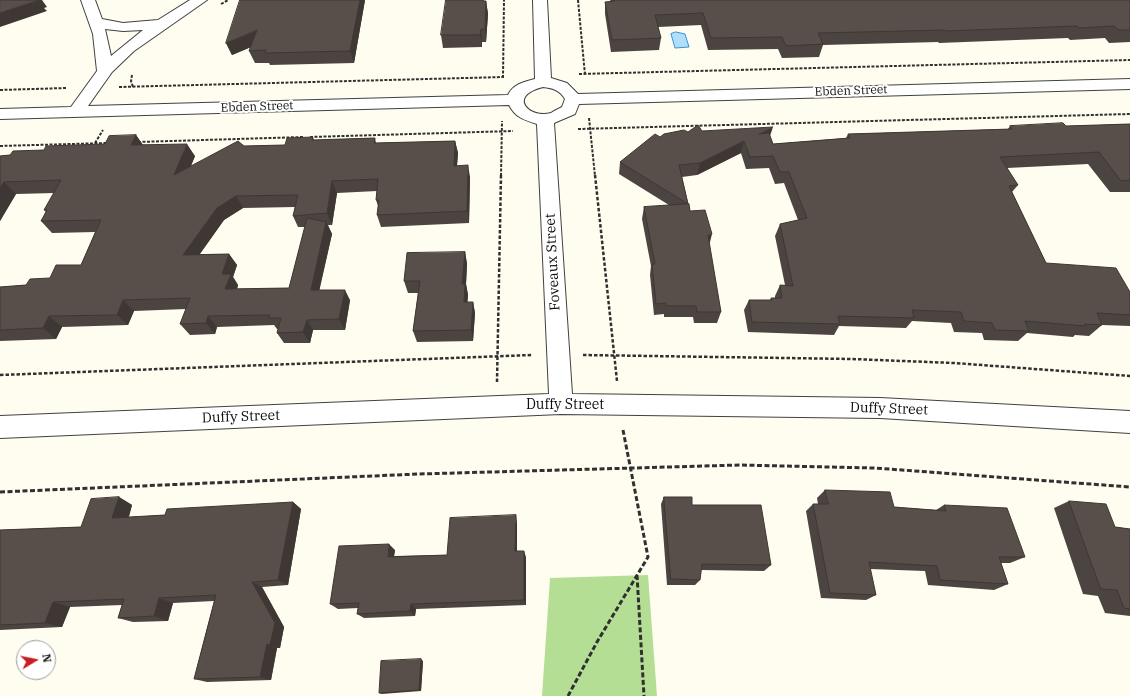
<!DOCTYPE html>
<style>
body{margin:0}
#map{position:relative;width:1130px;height:696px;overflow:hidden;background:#fffcf0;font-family:"IBM Plex Serif",serif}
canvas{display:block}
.north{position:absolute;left:16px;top:640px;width:40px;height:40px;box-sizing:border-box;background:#fff;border:1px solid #9f9f9f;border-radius:50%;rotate:80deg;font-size:11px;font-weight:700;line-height:16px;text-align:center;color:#0e0e0e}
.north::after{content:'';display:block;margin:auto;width:14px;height:18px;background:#c81d23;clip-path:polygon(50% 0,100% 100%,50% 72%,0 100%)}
</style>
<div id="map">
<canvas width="1130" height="696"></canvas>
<div class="north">N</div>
</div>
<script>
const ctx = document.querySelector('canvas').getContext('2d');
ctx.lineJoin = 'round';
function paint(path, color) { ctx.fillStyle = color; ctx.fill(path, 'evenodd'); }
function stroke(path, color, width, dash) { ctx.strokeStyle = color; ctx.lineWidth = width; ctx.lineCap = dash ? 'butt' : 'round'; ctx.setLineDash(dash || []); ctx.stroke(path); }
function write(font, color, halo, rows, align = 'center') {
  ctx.font = font + ' "IBM Plex Serif",serif'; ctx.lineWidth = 4; ctx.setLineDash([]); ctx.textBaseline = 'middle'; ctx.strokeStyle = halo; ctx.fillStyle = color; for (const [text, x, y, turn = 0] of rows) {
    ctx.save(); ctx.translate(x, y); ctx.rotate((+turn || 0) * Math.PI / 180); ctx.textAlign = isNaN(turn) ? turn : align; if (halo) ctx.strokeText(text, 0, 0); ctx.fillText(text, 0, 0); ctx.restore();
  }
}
const forest = new Path2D(`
 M648,575L657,696H542L550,578Z`);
const water = new Path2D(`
 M676,32L685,34L689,47L675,48L671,34Z`);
const pathFar2 = new Path2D(`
 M578,0L585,75
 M221,4L228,0
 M579,74L1130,60
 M132,75L131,81L133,87
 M503,78L504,0
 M119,87L504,77
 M0,90L66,88
 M589,118L595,176
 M578,129L1130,114
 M310,137L513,131
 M138,142L303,137
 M95,143L103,130
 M0,146L107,143
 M501,176L502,121`);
const pathFar1 = new Path2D(`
 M595,175L617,381
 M583,355L852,359L954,363L1130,376
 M0,375L532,355
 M497,382L501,175`);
const path = new Path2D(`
 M0,492L419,474L740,465L875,468L1130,487
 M637,575L644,696
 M568,696L597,642L648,557L623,430`);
const minor = new Path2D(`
 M81,0H95L102,19L123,23L158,20L190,0H207L134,51L112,72L88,106L508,95C513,84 524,82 535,79L533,0H547L551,78L567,83L578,94L1130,79V89L579,104L575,114L554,123L572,394L880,398L1130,411V433L880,418L561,414L0,438V416L549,394L537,124C524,120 515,117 509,105L0,119V109L71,107L97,71L93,34ZM105,29L123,31L143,30L111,56ZM543,87C552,88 560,90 565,99L562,107C558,109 554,111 551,113C529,119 507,96 543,87Z`);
const wall = new Path2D(`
 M365,0L354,63L270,65L269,63H255L249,51L251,47L232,55L226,43Z
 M484,0V1H486L488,14L486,42H482V47L443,48L441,35Z
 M610,0H1130V42L1109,43L1105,38L1070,40L1068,38L939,43L938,42L823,45L819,57L782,58L778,49L708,50L701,25L658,27L661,38L659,50L611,52L605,14V2H611Z
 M1130,124V192H1110L1088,164L1007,168L1018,185L1012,192L1046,263L1130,292V326L1102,325L1089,336L1075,335L1073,337L1027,333L1018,341L984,340L982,333L954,332L951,323L912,321L906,328L839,326L834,335L748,332L744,310L749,300H770L771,298H775V296L780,285H785L775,236L780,224L798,220L784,183L775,184L769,168L746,169L741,153L697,175L682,177L690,211L709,244L721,312L717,323H694L693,317H664V314L654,315L650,275L651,266L642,219L644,207L669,205L619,174L620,162L660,137L688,132L702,131L770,136L773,144L846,138L848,134L1008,129L1010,126H1066Z
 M136,135L143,145L195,156L191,166L244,146L285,145L313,137L314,140L375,138L376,143L455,141L458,153L457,165L470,177L469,223L381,227L377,215L378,206L376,200L377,191L337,193L332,225H328L332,234L319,290L350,300L345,330H313L310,343H284L277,333L278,329H277L274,325L217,327L215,334L190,335L180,324L186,309L134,311L128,325L62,327L56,339L0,341V287L26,285L50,278L81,265L95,232L52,233L41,221L46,212L44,210L54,193L16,194L0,221V156L10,155L44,150L105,144ZM295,207L293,216L298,227H305L289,288L237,289L238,285L233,277L237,265L229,254H200L224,220L243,208Z
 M465,252L467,264L466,284L468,295L467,302H473L475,313L473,341L417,342L413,331L418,293H408L404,281Z
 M825,490L894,507L936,510L944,505L1025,557L1010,563H1001L1008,584L994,590L928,585L925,571L870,569L876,595L866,600L821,598L806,511L813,504H818L817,498Z
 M119,497L132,505L129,517L165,515L293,502L301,509L288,585L262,587L284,627L280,648H277L271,680L207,682L194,679L214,601L173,603L168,621L133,622L118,618L122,605L70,607L62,627L0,630V530L81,527Z
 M664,497L692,505L771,565L764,571L701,570L700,580L695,585H667L661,504Z
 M1069,501L1115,527L1130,529V616L1105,613L1098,596L1083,594L1054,508Z
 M517,523V551L526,557V605L416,609L415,616L364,618L357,614L358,608L338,609L330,604L395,550L394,556L447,555Z
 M423,661L421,691L382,694L379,693Z`);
const shadedWall = new Path2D(`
 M39,0H42L47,7L44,8L47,11L0,27V13Z
 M360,0H365L354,63L350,51Z
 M486,1L488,14L486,42L485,29Z
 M481,29L482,42V47L480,35Z
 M257,30L263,42L232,55L226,43Z
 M773,127L769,139L759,134Z
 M136,135L145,148L131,145Z
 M455,141L458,153L456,178L454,166Z
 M744,141L741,153L697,175L700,163Z
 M187,144L195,156L182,187L174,175Z
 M468,165L470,177L469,223L467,211Z
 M332,181L337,193L332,225L327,213Z
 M4,182L16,194L0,221V189Z
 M236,196L243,208L224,220L191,266L183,255L217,208Z
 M326,222L332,234L317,301L311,290Z
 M712,234L709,246L708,235Z
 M465,252L467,264L466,284L468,295L467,313L464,302L462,284Z
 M229,254L237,265L233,277L238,285L234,300L225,289L222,274Z
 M345,290L350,300L345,330L339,319Z
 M123,300L134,311L128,325L117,315Z
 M473,302L475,313L473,341L471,330Z
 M49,316L62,327L56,339L43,328Z
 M208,316L217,327L215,334L206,323Z
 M307,320L313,330L310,343L303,332Z
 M119,497L132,505L126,525L112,518Z
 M293,502L301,509L288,585L278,580Z
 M516,515L517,523V558L515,551Z
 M389,544L395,550L393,563L388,557Z
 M524,551L526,557V605L524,600Z
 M252,582L262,587L284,627L280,648L270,645Z
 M159,598L173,603L168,621L154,616Z
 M53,602L70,607L62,627L45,623Z
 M411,604L416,609L415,616L410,611Z
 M267,644L277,648L271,680L260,677Z
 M421,659L423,661L421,691L419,690Z`);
const building = new Path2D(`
 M0,0H39L0,13Z
 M240,0H360L350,51L265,53L266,50L249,51L257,30L226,43Z
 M446,0H483V1H486L485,29H481L480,35H441Z
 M614,0H1130V30H1119L1114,26L1079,28L1077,26L946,31L945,30L818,33L823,44L786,46L782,37L711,38L703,13L655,15L661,38L612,40L605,2L614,1Z
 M1063,123L1066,126L1130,124V180L1121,181L1099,152L1000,157L1018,185L1009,186L1046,263L1116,268L1130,292V315L1097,313L1102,325L1085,324V326L1025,321L1029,331L995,330L992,323L964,321L961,312L912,310L914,318L838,316L840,324L752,322L749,300H772L771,298H782L780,285L793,286L780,224L807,218L789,172H780L773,156L750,157L744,141L700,163L679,165L688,204L620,162L655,134L660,137L664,134L684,130L688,132L698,125L702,131L773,127L759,134L769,133L773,144L850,138L848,134L1012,129L1010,126Z
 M136,135L131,145L187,144L174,175L238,141L244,146L285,145L287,138L313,137L312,140L375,138L374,143L455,141L454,166L468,165L467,211L377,215L379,200H376L378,179L332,181L327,213L293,216L298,195L236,196L217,208L183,255L229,254L222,274H231L225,289L289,288L307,218L326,222L311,290H345L339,319L307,320L303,332L277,333L281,318H269L270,315L208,316L206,323L180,324L190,298L123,300L117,315L49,316L43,328L0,330V287L26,285L30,279L50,278L56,265H81L101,220L41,221L47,210H44L61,180L4,182L0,189V156L10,155L13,151L44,150L46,146L105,144L109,136Z
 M689,204L690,211L705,210L712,234L708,235L721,312H697L696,306H666V303L656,304L652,264H655L644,207Z
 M465,252L462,284H465L464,302H473L471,330L413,331L420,281H404L407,253Z
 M825,490L890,492L894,507L946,511L944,505L1007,508L1025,557H999L1008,584L940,580L937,566L869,562L876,595L830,593L813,504H828Z
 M119,497L112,518L165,515L167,509L293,502L278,580L252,582L275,623L270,645L267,644L260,677L194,679L216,595L159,598L154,616L118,618L124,599L53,602L45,623L0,625V530L81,527L91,499Z
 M664,497H692V505H761L771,565L702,564L700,580L671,579Z
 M1069,501L1106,504L1115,527L1130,529V609L1124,608L1117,590L1101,589Z
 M516,515L515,551H524V600L411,604L410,611L357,614L359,603L330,604L339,546L389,544L388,557L447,555L450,518Z
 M421,659L419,690L379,693L381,661Z`);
const farStreetnames = [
 ["Ebden Street",851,91,-2],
 ["Ebden Street",257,107,-2]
];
const streetNames = [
 ["Foveaux Street",553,262,-93],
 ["Duffy Street",565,405],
 ["Duffy Street",889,409,2],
 ["Duffy Street",241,417,-2]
];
paint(forest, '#b5de95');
paint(water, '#b1defa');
stroke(water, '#3393d6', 1);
stroke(minor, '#414141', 2);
stroke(pathFar2, '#303030', 2, [3, 1.5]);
stroke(pathFar1, '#303030', 2.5, [3.5, 2]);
stroke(path, '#303030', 3, [5, 2.5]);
paint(minor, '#fff');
paint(wall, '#4c4440');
paint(shadedWall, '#3e3734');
paint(building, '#584f4a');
stroke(building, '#3e3734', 1);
write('12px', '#0e0e0e', '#fff', farStreetnames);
write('14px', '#0e0e0e', '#fff', streetNames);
</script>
